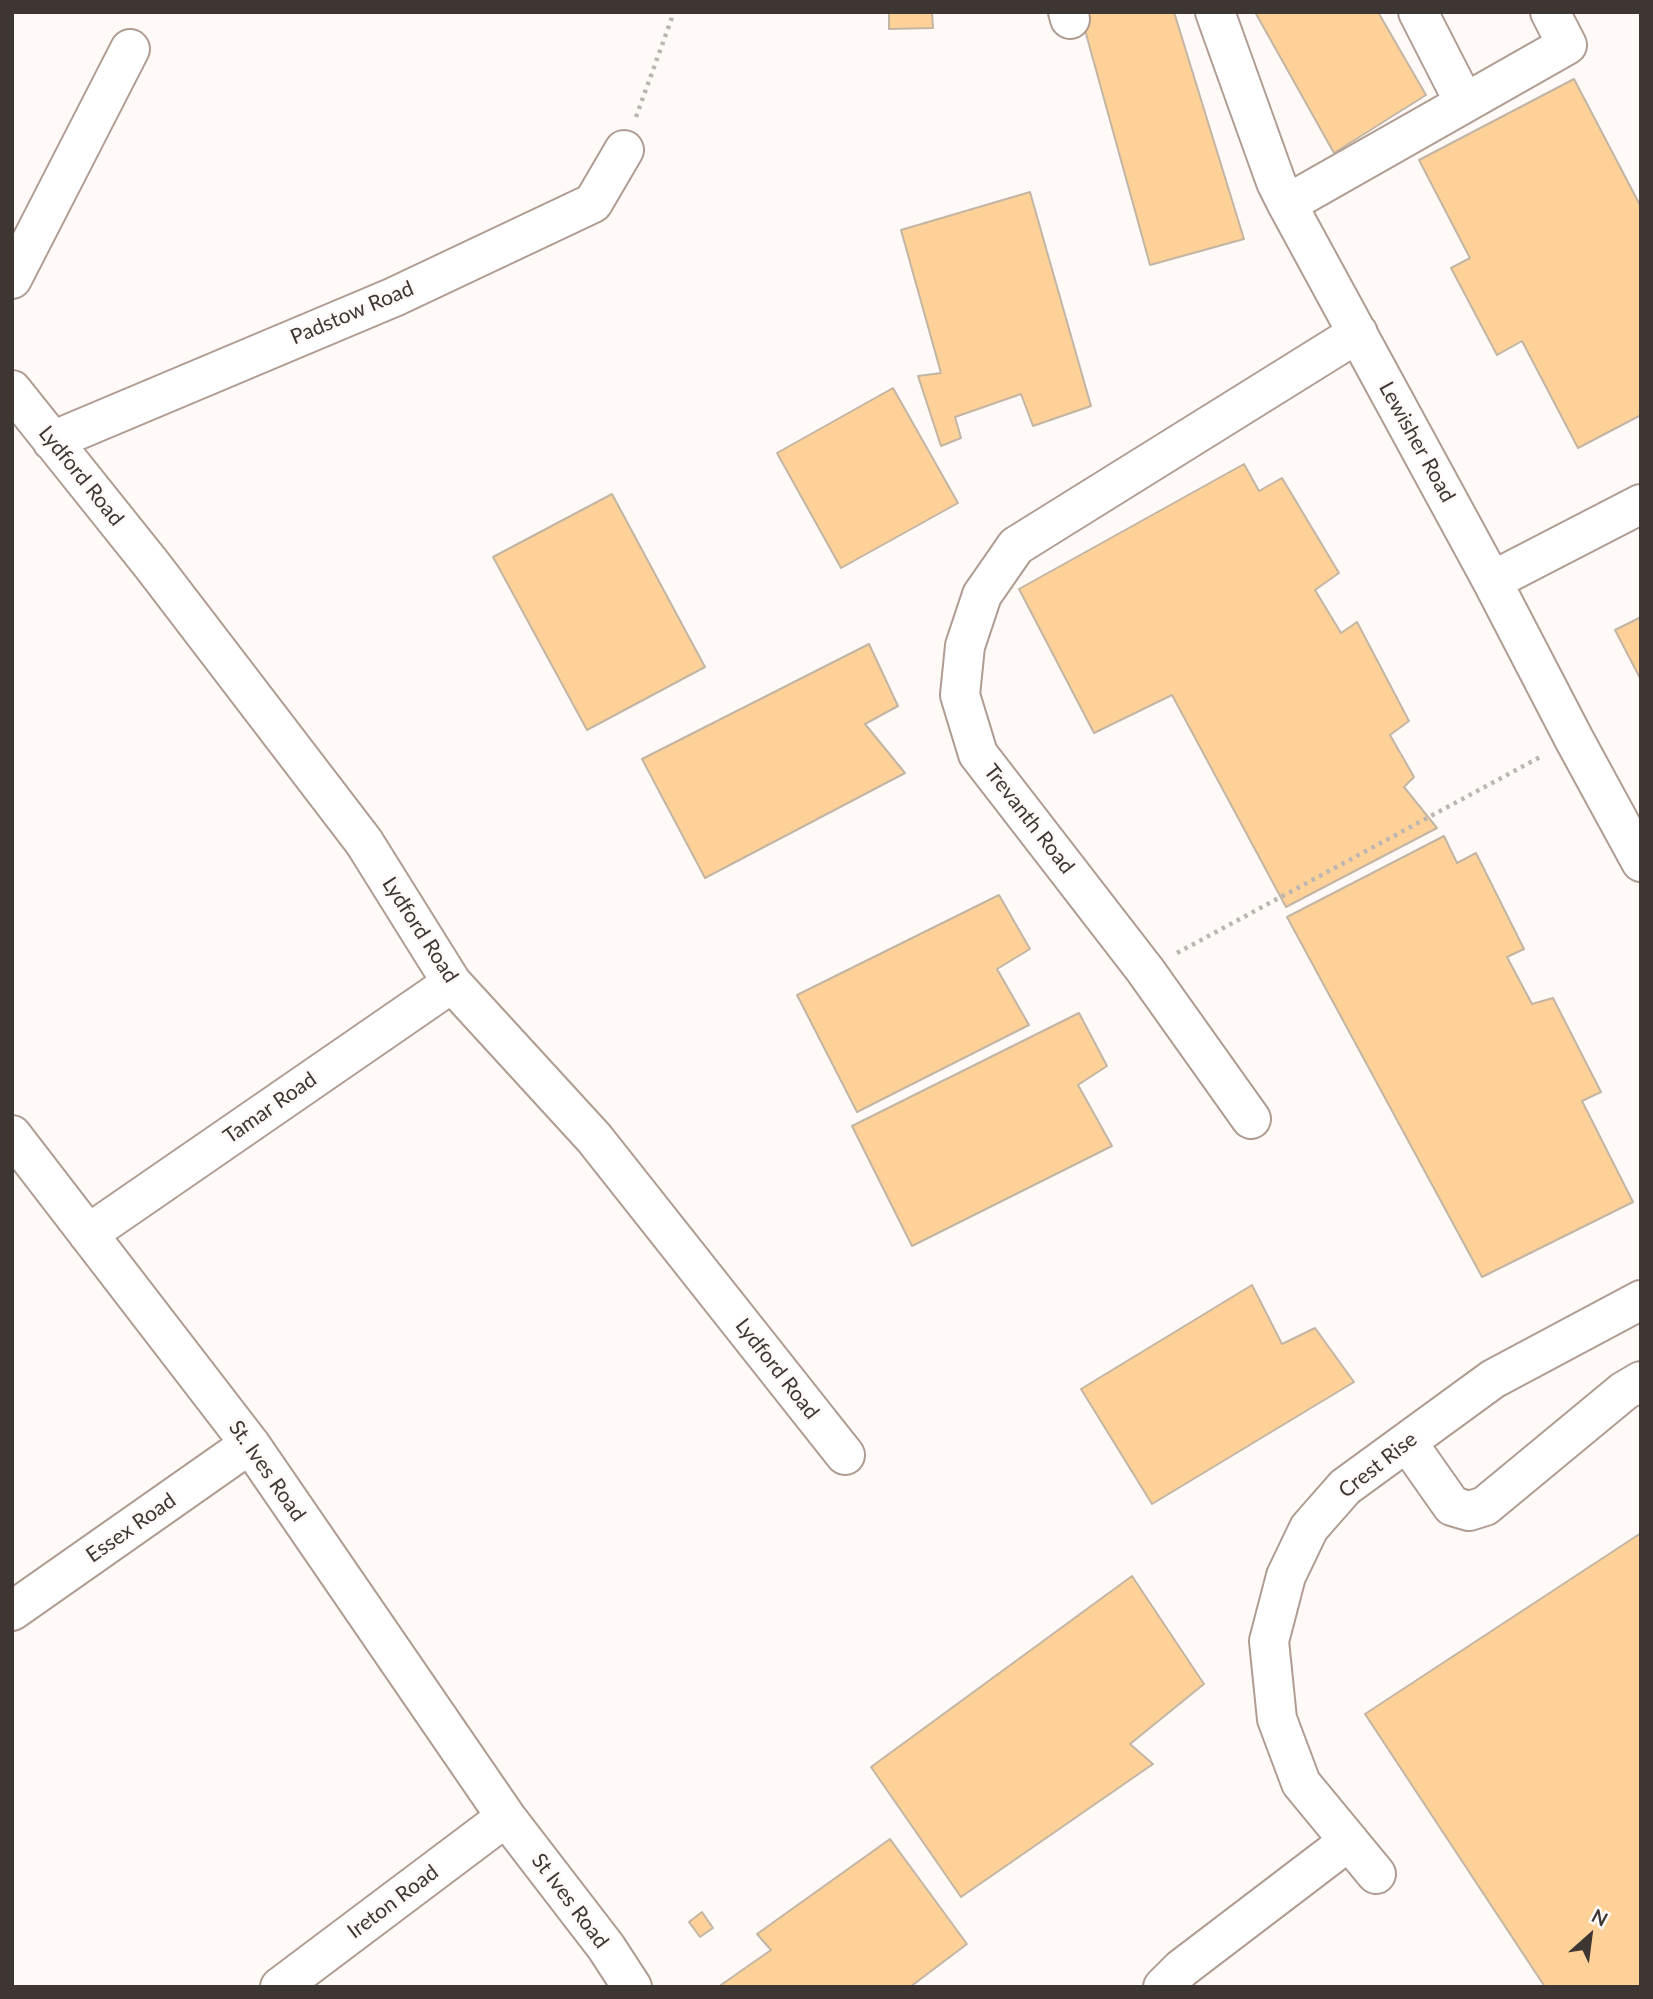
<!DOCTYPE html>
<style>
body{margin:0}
#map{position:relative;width:1653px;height:1999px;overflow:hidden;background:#fffaf8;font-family:Lato,sans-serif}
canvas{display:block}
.frame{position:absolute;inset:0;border:14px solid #3e3632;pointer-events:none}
.north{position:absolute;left:1555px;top:1901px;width:70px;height:70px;-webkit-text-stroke:5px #fffaf8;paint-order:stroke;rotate:28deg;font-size:19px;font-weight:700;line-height:28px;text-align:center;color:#3e3632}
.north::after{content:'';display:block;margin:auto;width:24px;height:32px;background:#3e3632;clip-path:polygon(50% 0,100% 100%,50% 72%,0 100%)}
</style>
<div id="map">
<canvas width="1653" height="1999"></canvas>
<div class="frame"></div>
<div class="north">N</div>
</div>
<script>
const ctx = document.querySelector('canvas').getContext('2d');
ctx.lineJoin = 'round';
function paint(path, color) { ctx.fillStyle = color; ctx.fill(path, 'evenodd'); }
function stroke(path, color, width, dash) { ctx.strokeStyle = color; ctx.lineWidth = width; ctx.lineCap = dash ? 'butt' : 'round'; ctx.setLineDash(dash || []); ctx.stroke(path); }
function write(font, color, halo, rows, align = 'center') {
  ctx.font = font + ' Lato,sans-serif'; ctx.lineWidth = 5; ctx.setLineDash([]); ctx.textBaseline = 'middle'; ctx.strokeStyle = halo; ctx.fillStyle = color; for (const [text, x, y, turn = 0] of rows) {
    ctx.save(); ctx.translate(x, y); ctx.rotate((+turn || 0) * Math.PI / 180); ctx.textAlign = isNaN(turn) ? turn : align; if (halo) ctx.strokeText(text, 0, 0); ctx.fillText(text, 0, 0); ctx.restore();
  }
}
const building = new Path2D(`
 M889,12H932L933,28L889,29Z
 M1080,12H1174L1244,239L1150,265Z
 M1255,12H1378L1426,95L1334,153Z
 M1574,79L1641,207V415L1578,448L1522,341L1497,355L1451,268L1470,258L1419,160Z
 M1030,192L1091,406L1033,426L1021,394L955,417L961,438L941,446L918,376L941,373L901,230Z
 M893,388L958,503L841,568L777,453Z
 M1244,464L1259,491L1282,478L1339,573L1315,590L1341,633L1357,622L1409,721L1390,735L1414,777L1404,787L1437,828L1286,907L1172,695L1094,733L1019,589Z
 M612,494L705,667L587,730L493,557Z
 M1641,617V680L1615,630Z
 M869,644L898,706L865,724L905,773L705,878L642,759Z
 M1444,836L1457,863L1476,853L1524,949L1507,957L1532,1004L1553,998L1601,1092L1582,1101L1633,1202L1482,1277L1287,917Z
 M999,895L1030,949L997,969L1029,1025L857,1112L797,995Z
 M1079,1013L1107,1066L1078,1085L1112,1146L912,1246L852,1126Z
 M1252,1285L1282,1344L1315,1328L1354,1382L1152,1504L1081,1389Z
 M1641,1533V1987H1545L1365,1714Z
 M1132,1576L1204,1684L1130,1744L1153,1764L961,1897L871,1767Z
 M890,1839L967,1944L910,1987H718L771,1950L757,1934Z
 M702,1912L713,1928L700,1937L689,1922Z`);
const path = new Path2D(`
 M636,117L674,12
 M1177,953L1542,756`);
const minor = new Path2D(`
 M1068,12L1070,19
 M1215,12L1276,182L1287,204L1492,581L1574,739L1641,862
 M1418,12L1464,102
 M1287,204L1567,45L1550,12
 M12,279L130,49
 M12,390L152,565L364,842L452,983L594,1138L845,1455
 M52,441L394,297L593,203L624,150
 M1492,581L1641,504
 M1251,1119L1145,970L978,754L960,695L965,646L982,595L1016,546L1358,333
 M12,1135L250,1444L506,1817L606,1947L632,1987
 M88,1234L452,983
 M1407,1442L1452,1506L1469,1511L1485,1506L1624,1391L1641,1381
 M12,1611L250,1444
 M1376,1874L1301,1783L1277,1719L1269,1641L1286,1576L1309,1528L1345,1487L1493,1379L1641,1300
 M280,1987L506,1817
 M1163,1987L1181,1969L1349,1841`);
const streetNames = [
 ["Padstow Road",352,313,-23],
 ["Lewisher Road",1417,442,61],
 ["Lydford Road",81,476,51],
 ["Trevanth Road",1029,819,52],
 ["Lydford Road",420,930,57],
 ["Tamar Road",270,1108,-35],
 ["Lydford Road",777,1369,52],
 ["Crest Rise",1378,1465,-38],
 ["St. Ives Road",267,1471,55],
 ["Essex Road",131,1528,-35],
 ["St Ives Road",570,1901,53],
 ["Ireton Road",393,1902,-37]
];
paint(building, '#fed198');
stroke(building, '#c3b5a4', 2);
stroke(minor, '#b19c92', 42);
stroke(path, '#bcb6b3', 4.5, [3.5, 5]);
stroke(minor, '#fff', 38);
write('21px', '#3e3632', '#fffaf8', streetNames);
</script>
